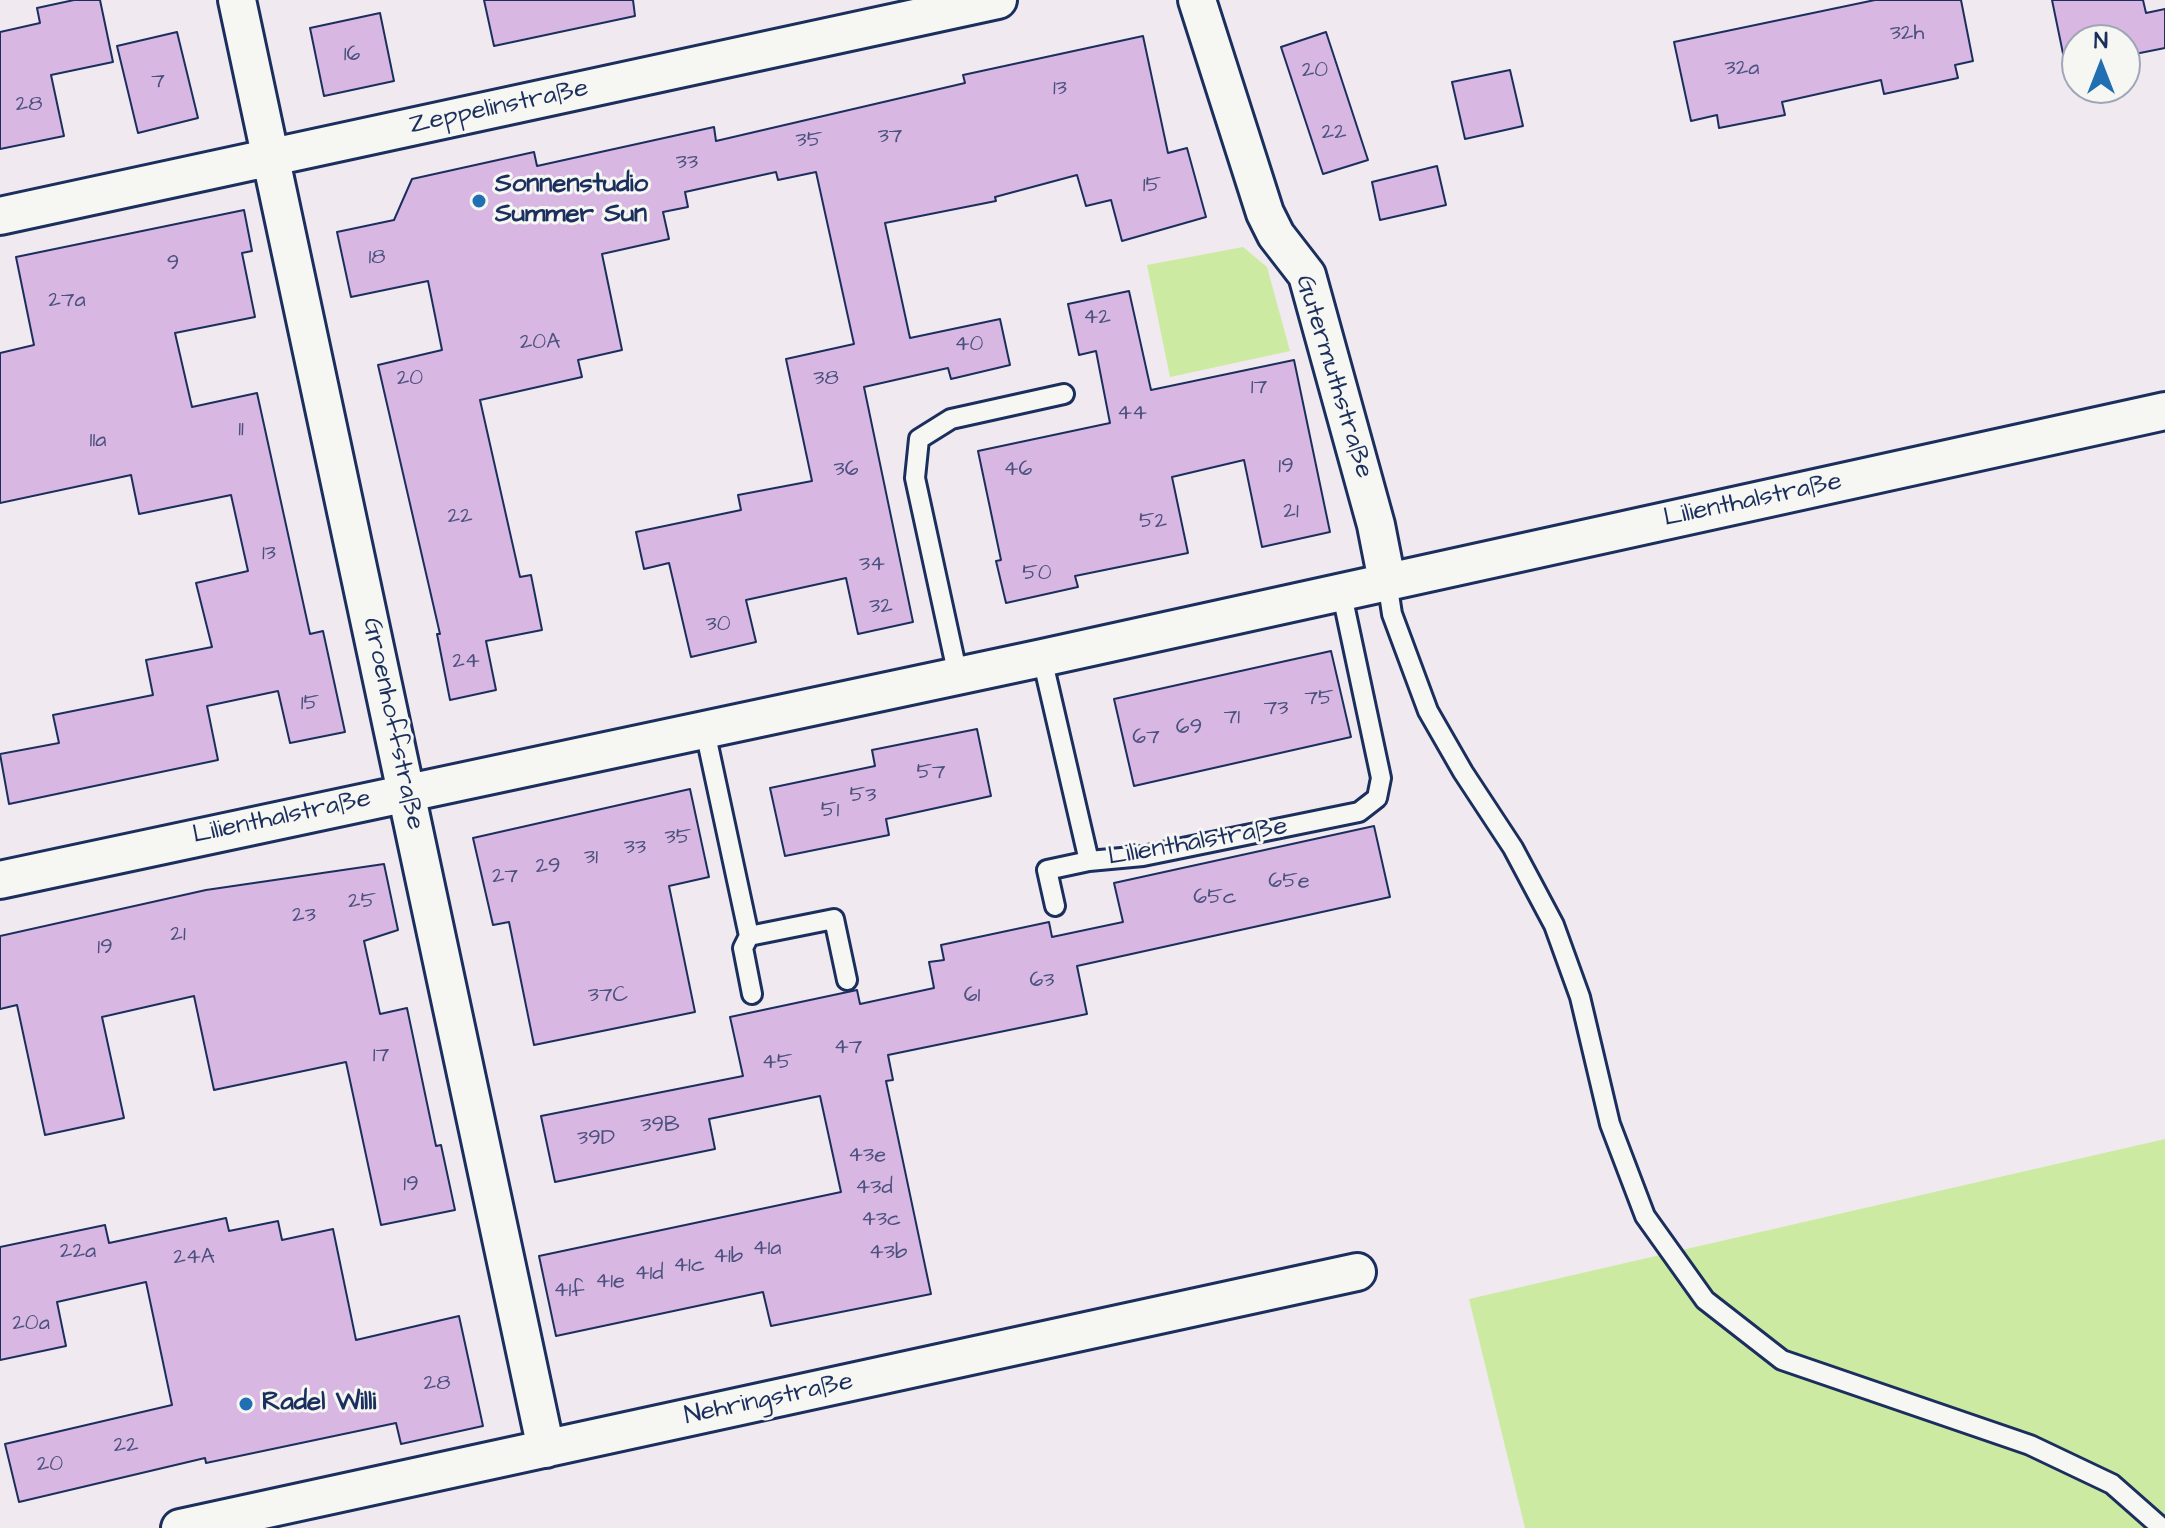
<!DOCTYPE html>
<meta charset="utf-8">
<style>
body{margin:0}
#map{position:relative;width:2165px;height:1528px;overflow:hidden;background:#f0e9ef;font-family:"Architects Daughter",sans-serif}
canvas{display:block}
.north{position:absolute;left:2061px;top:24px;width:80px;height:80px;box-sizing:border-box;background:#f6f6f2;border:2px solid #9ea6b7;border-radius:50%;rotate:0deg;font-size:22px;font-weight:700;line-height:32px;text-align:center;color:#1b2f5e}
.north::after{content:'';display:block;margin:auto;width:28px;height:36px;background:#1f6fb2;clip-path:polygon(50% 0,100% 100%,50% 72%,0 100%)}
</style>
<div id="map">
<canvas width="2165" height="1528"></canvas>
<div class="north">N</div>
</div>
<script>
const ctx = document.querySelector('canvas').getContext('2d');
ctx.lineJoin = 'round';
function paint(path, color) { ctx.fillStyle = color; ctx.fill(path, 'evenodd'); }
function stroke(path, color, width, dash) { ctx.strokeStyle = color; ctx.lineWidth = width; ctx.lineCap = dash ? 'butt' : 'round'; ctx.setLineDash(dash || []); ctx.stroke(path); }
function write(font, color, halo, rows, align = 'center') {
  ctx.font = font + ' "Architects Daughter",sans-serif'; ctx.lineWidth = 6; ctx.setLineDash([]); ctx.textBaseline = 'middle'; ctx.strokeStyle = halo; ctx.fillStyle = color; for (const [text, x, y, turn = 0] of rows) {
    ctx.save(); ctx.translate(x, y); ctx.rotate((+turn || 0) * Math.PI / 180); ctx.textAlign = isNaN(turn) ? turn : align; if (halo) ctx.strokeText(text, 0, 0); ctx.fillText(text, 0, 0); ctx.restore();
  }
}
const green = new Path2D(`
 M1243,247L1267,267L1290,351L1170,377L1147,265Z
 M2165,1139V1528H1525L1469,1299Z`);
const building = new Path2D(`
 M74,0H100L113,62L51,75L64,136L0,149V32L40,23L37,8Z
 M484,0H633L635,16L494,46Z
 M1875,0H1961L1973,61L1955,65L1958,78L1884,94L1881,80L1782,102L1785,115L1719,128L1717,115L1691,121L1674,42Z
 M2052,0H2143L2146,13L2165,9V48L2125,56V40H2077V66L2066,68Z
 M380,13L394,81L324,96L310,28Z
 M177,32L198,118L138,133L117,46Z
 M1326,32L1368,160L1323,174L1281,47Z
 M1143,36L1168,153L1187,148L1206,217L1122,241L1111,200L1086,206L1077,175L995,197L996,201L885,223L910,338L1000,319L1010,365L951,379L948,368L864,387L913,622L858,634L846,578L746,600L756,642L691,657L669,563L644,569L636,532L741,510L738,495L812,481L786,359L854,344L816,172L778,180L776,172L685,192L688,207L663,212L669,239L602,254L622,350L578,360L582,377L480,400L520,577L531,575L542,630L486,641L496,690L450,700L437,634H440L378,365L442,350L428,281L351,297L337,232L394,220L412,179L534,152L537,166L714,127L716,141L965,83L963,75Z
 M1510,70L1523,126L1465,139L1452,82Z
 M1437,166L1446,205L1380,220L1372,182Z
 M244,210L252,251L242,253L255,317L175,333L192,407L257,393L310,634L323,631L345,732L290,743L278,691L207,706L218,760L9,804L0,754L59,743L53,715L153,695L146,660L212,647L196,583L248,571L231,495L139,514L131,475L0,503V353L34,345L16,257Z
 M1129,291L1151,390L1294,360L1330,532L1262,547L1244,460L1172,477L1188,553L1075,576L1078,587L1006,603L996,561L1001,560L978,451L1110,423L1096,351L1079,355L1068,304Z
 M1331,651L1351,737L1134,786L1114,699Z
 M977,729L991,796L886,819L889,835L785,856L770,788L875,766L872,750Z
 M690,789L709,877L669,886L695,1012L534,1045L509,922L493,925L473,838Z
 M1374,826L1390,897L1077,966L1087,1014L888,1055L893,1080L886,1081L931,1294L771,1326L763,1292L556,1336L539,1256L841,1192L820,1096L709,1119L715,1149L555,1182L541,1116L743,1076L730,1017L857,990L860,1004L934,988L929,962L944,960L941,945L1049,922L1052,937L1123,922L1114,883Z
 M384,864L398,930L364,941L380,1014L407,1008L436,1146L441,1145L455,1210L381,1225L346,1062L214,1090L194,996L102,1017L124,1118L45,1135L17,1005L0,1009V936L206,890Z
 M226,1218L229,1231L278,1221L282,1240L333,1229L356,1340L459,1316L483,1426L401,1444L396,1423L206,1463L205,1458L19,1502L5,1444L172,1405L146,1282L57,1302L66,1346L0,1360V1247L105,1225L109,1243Z`);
const lane = new Path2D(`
 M1387,581L1392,614L1428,711L1463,772L1513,848L1554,925L1580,997L1610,1124L1645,1216L1705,1300L1782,1360L2030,1445L2112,1484L2162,1528
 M1042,658L1089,861L1143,856L1359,812L1377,798L1381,778L1341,590
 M958,676L915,478L919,439L951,419L1064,394
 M705,731L749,936L743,948L752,994
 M1055,906L1047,870L1089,861
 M749,936L834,919L847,980`);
const street = new Path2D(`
 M237,0L546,1449
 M1197,0L1265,213L1276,235L1307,275L1376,525L1387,581
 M0,216L998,0
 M0,880L1042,658L2165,411
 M180,1528L1357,1272`);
const markers = [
 [479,201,8,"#1f6fb2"],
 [246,1404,8,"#1f6fb2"]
];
const numberNames = [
 ["32h",1907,34],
 ["16",352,55],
 ["32a",1742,69],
 ["20",1315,71],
 ["7",158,82],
 ["13",1060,89],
 ["28",29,105],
 ["22",1334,133],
 ["37",890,137],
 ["35",809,141],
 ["33",687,163],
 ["15",1152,186],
 ["18",377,258],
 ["9",173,264],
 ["27a",67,301],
 ["42",1097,318],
 ["20A",540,343],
 ["40",969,345],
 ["20",410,379],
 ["38",826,379],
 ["17",1259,388],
 ["44",1132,414],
 ["11",241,430],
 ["11a",98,441],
 ["19",1286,467],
 ["36",846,470],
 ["46",1018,470],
 ["21",1291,512],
 ["22",460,517],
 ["52",1153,522],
 ["13",269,554],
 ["34",872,565],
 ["50",1037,574],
 ["32",881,607],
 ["30",718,625],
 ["24",466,662],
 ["75",1319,699],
 ["15",310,704],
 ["73",1276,709],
 ["71",1232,718],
 ["69",1189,728],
 ["67",1146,738],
 ["57",931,773],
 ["53",863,796],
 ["51",830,811],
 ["35",678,838],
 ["33",635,848],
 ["31",591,858],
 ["29",548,867],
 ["27",505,877],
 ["65e",1289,882],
 ["65c",1215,898],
 ["25",362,902],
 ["23",304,916],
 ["21",178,935],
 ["19",105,948],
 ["63",1042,981],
 ["37C",608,996],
 ["61",972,996],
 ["47",848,1048],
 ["17",381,1056],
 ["45",777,1063],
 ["39B",660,1126],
 ["39D",596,1139],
 ["43e",867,1156],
 ["19",411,1185],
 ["43d",874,1188],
 ["43c",881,1220],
 ["41a",767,1249],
 ["22a",78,1252],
 ["43b",888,1253],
 ["41b",728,1257],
 ["24A",194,1258],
 ["41c",689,1266],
 ["41d",649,1274],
 ["41e",610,1282],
 ["41f",569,1291],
 ["20a",31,1324],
 ["28",437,1384],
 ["22",126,1446],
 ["20",50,1465]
];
const streetNames = [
 ["Zeppelinstraße",499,108,-12],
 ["Gutermuthstraße",1333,377,73],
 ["Lilienthalstraße",1753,501,-12],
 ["Groenhoffstraße",392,724,78],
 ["Lilienthalstraße",282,818,-12],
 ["Lilienthalstraße",1198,843,-10],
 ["Nehringstraße",769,1400,-12]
];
const poiNames = [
 ["Sonnenstudio",495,186],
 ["Summer Sun",495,216],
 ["Radel Willi",262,1404]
];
paint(green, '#cdeaa2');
paint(building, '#d8b7e2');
stroke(building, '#1b2f5e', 2);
stroke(lane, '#1b2f5e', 24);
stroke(street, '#1b2f5e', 42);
stroke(lane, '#f6f6f2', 18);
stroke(street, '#f6f6f2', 36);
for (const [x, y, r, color] of markers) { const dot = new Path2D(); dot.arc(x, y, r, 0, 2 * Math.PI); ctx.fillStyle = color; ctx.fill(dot); stroke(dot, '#f6f6f2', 3); }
write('22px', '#4a517f', null, numberNames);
write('26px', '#1b2f5e', '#f6f6f2', streetNames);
write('bold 26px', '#1b2f5e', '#f6f6f2', poiNames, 'left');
</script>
